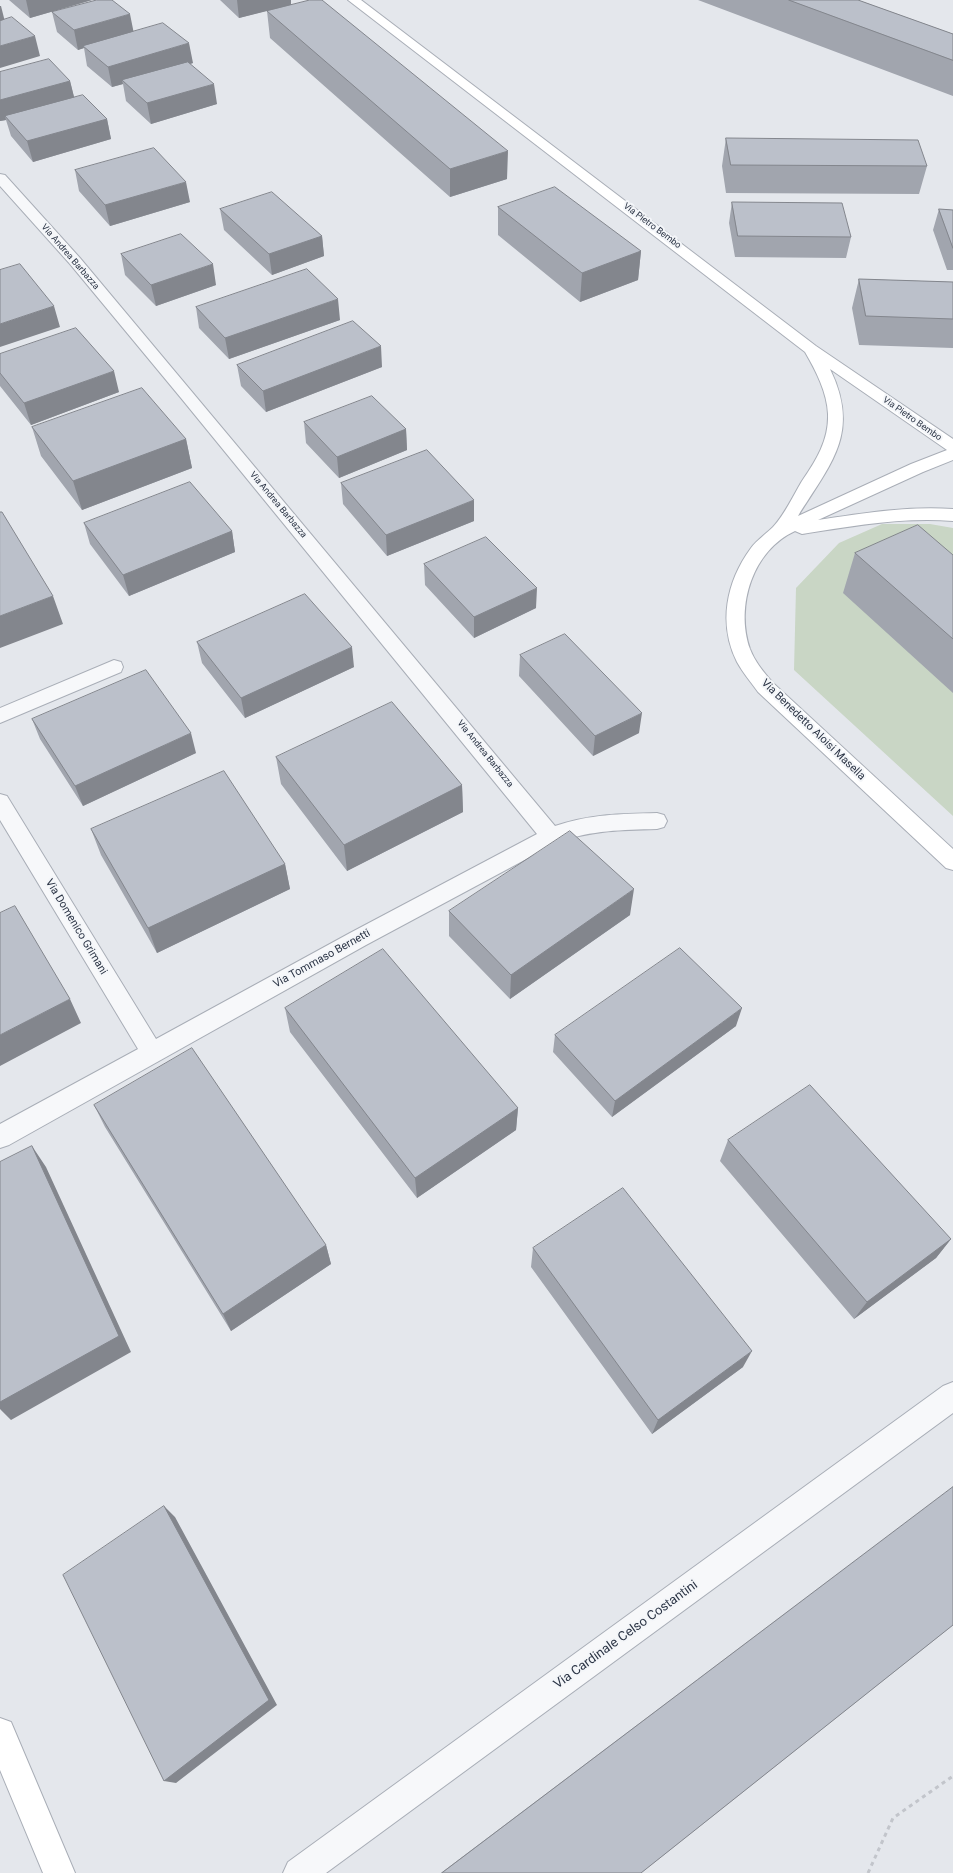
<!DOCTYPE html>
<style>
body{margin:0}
canvas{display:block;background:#e4e7ec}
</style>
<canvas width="953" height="1873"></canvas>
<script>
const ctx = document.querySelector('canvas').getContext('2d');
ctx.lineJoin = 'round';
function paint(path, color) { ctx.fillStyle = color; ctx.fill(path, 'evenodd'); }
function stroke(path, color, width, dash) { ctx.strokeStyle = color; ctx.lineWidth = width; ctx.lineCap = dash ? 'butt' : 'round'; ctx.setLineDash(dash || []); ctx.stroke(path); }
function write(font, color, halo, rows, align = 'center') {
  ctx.font = font + ' Roboto,sans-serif'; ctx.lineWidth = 4; ctx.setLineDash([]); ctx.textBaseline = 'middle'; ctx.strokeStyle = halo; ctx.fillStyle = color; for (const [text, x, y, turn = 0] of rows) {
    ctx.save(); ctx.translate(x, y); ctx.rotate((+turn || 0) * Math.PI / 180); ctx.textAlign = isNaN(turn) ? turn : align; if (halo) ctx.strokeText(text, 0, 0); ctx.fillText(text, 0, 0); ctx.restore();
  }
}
const green = new Path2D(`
 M882,524H930L953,528V816L794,670L796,588L839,543Z`);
const path = new Path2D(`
 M868,1873L893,1818L953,1776`);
const street = new Path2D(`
 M0,174L5,175L80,258L555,826C591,814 619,814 657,813L664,815L667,821L664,827L657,829C621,830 593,830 558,842L366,945L9,1145L0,1148V1124L138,1049L0,820V794L7,796L156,1039L350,933L537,834L181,398L70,264L0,186Z
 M114,660L121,662L123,667L121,672L0,723V708Z
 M953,1382V1413L326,1873H283L288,1862L943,1386Z`);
const secondary = new Path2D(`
 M348,0H361L816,346L953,439V460L923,472L818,520C864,513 907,506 953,509V521C902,517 852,526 802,534L795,531C753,550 735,606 750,649C755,662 763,671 772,682L953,849V870L946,868L758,692C751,682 743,673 737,662C718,624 726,582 751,548C757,540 766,534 773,527C785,514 793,496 802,481C816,461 829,440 828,414C827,392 816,371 805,352ZM830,369L947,450L911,464L798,516C831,463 861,433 830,369Z
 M0,1718L11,1722L75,1873H43L0,1770Z`);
const wall = new Path2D(`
 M9,0H92L30,18Z
 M220,0H291V5L507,179L450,197L270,38L267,11L281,7L239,18Z
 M698,0H858L953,34V96Z
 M52,12L133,32L193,63L190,64L217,104L151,124L126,101L123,84L112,87L87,66L84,48L78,50L57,32Z
 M0,72L70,81L74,97L107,119L111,139L33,162L11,136L6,120L0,121Z
 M726,138L927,166L919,194L726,193L722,166Z
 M75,170L190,202L110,226L79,191Z
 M732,202L851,237L846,258L735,257L729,223Z
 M498,207L641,251L638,280L580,302L498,235Z
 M220,209L322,236L324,256L272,275L224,230Z
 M939,209L953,210V270H947L933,230Z
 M121,254L216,285L156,306L125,275Z
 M859,279L953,282V348L859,345L852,308Z
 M196,307L340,320L229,359L199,328Z
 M0,354L119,392L31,425L0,386Z
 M237,365L382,367L266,412L241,386Z
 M304,422L406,429L407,450L339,478L306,443Z
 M32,427L186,439L192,468L82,510L41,456Z
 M341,483L474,521L387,556L343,504Z
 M84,523L232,531L235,552L129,596L90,544Z
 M855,553L953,555V693L843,593Z
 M424,564L536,608L474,638L425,585Z
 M197,642L354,667L245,718L202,663Z
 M520,655L639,733L593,756L519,676Z
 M32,719L196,753L83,806L40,739Z
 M276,757L462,785L463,812L347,871L281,784Z
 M91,829L285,864L290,889L157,953L101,855Z
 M449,911L630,915L510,999L449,936Z
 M285,1008L518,1108L516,1130L417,1198L290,1032Z
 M736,1026L612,1117L553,1052L555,1035Z
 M94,1105L326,1245L331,1264L231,1331L105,1127Z
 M728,1140L951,1239L936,1258L854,1319L720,1161Z
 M533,1248L743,1367L652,1434L531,1267Z
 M953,1487V1625L641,1873H441Z`);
const shadedWall = new Path2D(`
 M26,0H92L30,18Z
 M237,0H291V5L239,18Z
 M0,6H1L6,26L0,27Z
 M130,14L134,34L83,46L84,48L78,50L74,30Z
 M35,36L40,56L0,68V46Z
 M189,43L193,63L125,83L122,80L123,84L112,87L108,67Z
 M70,81L75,101L5,116L6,120L0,121V100Z
 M214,84L217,104L151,124L147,103Z
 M107,119L111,139L33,162L27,141Z
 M508,151L507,179L450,197V169Z
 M186,182L190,202L110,226L105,205Z
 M322,236L324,256L272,275L269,254Z
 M641,251L638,280L580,302L582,273Z
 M213,264L216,285L156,306L151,285Z
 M338,299L340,320L229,359L225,338Z
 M54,306L60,327L0,347V324Z
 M381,346L382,367L266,412L263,391Z
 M114,371L119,392L31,425L24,403Z
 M406,429L407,450L339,478L337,457Z
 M186,439L192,468L82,510L73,481Z
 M474,500V521L387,556L386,535Z
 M232,531L235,552L129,596L123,575Z
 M537,588L536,608L474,638V617Z
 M53,596L63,624L0,648V616Z
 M352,647L354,667L245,718L241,698Z
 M642,713L639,733L593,756L595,736Z
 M191,733L196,753L83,806L75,786Z
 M462,785L463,812L347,871L344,845Z
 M285,864L290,889L157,953L148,928Z
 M634,889L630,915L510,999L511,975Z
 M70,999L81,1023L0,1066V1035Z
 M742,1008L736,1026L612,1117L615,1101Z
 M518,1108L516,1130L417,1198L415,1178Z
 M32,1146L46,1167L131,1352L11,1420L0,1409V1402Z
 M951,1239L936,1258L854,1319L867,1302Z
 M326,1245L331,1264L231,1331L223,1314Z
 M752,1351L743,1367L652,1434L658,1420Z
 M164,1506L175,1517L277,1705L176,1783L164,1781Z`);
const building = new Path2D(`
 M97,0H112L130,14L74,30L52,12Z
 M310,0H322L508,151L450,169L267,11Z
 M789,0H858L953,34V60Z
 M12,17L35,36L0,46V21Z
 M163,23L189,43L108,67L83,46Z
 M49,59L70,81L0,100V72Z
 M188,62L214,84L147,103L122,80Z
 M83,95L107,119L27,141L5,116Z
 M726,138L918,140L927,166L731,165Z
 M154,148L186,182L105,205L75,170Z
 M555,187L641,251L582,273L498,207Z
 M272,192L322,236L269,254L220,209Z
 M732,202L842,203L851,237L738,236Z
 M939,209L953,210V248Z
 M181,234L213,264L151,285L121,254Z
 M20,264L54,306L0,324V270Z
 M307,269L338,299L225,338L196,307Z
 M859,279L953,282V319L866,316Z
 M353,321L381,346L263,391L237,365Z
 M76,328L114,371L24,403L0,373V354Z
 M142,388L186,439L73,481L32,427Z
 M372,396L406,429L337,457L304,422Z
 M427,450L474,500L386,535L341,483Z
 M190,482L232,531L123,575L84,523Z
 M0,512H2L53,596L0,616Z
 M918,525L953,555V639L855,553Z
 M486,537L537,588L474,617L424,564Z
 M305,594L352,647L241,698L197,642Z
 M565,634L642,713L595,736L520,655Z
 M146,670L191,733L75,786L32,719Z
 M392,702L462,785L344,845L276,757Z
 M224,771L285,864L148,928L91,829Z
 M570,831L634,889L511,975L449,911Z
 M15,906L70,999L0,1035V913Z
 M680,948L742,1008L615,1101L555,1035Z
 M383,949L518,1108L415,1178L285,1008Z
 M192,1048L326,1245L223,1314L94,1105Z
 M810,1085L951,1239L867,1302L728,1140Z
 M32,1146L119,1336L0,1402V1162Z
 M623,1188L752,1351L658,1420L533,1248Z
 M953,1487V1625L641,1873H442Z
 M164,1506L269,1700L164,1781L63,1575Z`);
const farStreetnames = [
 ["Via Pietro Bembo",652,226,37],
 ["Via Andrea Barbazza",70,257,49],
 ["Via Pietro Bembo",912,419,35],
 ["Via Andrea Barbazza",278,505,50],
 ["Via Andrea Barbazza",485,754,51]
];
const streetNames = [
 ["Via Benedetto Aloisi Masella",813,730,44],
 ["Via Domenico Grimani",76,927,59],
 ["Via Tommaso Bernetti",322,959,-29]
];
const nearStreetnames = [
 ["Via Cardinale Celso Costantini",626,1635,-36]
];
paint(green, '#c9d6c5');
stroke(street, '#a9aeb7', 2);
stroke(secondary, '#a9aeb7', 2);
stroke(path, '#c2c5cb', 3, [4, 4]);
paint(street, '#f7f8fa');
paint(secondary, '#fff');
paint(wall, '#a1a5ae');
paint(shadedWall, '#83868d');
paint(building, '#bbc0ca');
stroke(building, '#83868d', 1);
write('9px', '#2b3445', '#f4f6f9', farStreetnames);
write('11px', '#2b3445', '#f4f6f9', streetNames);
write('13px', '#2b3445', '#f4f6f9', nearStreetnames);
</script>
